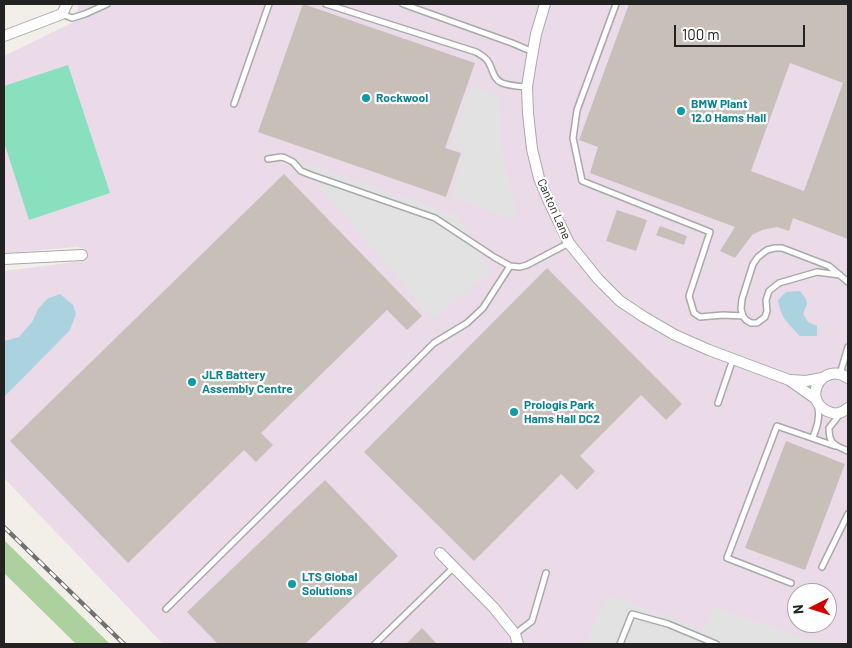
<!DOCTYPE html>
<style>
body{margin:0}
#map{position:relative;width:852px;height:648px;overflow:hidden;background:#f2efe9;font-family:Barlow,sans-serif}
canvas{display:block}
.frame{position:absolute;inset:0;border:5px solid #222;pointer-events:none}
.north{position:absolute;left:787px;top:583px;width:50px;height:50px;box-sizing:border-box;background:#fff;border:1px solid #a7a7a7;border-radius:50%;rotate:265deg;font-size:14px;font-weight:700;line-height:20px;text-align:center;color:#222}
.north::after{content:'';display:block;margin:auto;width:18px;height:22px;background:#d40000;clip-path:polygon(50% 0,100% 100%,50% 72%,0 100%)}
.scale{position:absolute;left:674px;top:25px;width:131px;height:22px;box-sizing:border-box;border:2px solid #222;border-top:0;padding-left:6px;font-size:15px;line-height:18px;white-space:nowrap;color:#222;-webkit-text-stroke:4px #fff;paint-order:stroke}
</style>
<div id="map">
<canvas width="852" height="648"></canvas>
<div class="frame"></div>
<div class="north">N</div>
<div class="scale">100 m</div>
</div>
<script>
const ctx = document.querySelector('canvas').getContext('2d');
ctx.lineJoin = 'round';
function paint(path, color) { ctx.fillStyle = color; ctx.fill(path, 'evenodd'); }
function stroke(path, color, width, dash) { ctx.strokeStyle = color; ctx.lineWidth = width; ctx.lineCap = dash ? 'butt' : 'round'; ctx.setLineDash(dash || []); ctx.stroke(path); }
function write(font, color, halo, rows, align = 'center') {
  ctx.font = font + ' Barlow,sans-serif'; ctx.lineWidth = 4.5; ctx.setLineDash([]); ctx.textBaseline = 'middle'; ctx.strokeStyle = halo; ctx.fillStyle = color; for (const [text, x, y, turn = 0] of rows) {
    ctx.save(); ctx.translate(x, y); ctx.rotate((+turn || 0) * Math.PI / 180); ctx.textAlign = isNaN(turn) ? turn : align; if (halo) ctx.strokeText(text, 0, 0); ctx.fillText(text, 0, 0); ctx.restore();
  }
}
const industrial = new Path2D(`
 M78,4H848V644H163L4,478V271L82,261L84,249L77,247L4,253V56L78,20ZM797,593H827V623H797Z`);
const forest = new Path2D(`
 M4,540L110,644H76L4,573Z`);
const pitch = new Path2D(`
 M68,65L110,193L29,220L4,142V86Z`);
const parking = new Path2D(`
 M471,84L500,98L502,150L518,221L451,197L464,151L449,146Z
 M296,160L456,215L492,272L433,319Z
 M611,595L704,630L714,607L809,640L848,642V644H586L599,610Z`);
const water = new Path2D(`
 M800,291L806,299L807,304L803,314L808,322L817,326V336H800C788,323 781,319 778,300L786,292Z
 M60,294L73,305L76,314L70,330L4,397V341L19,337L32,322L38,309L47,299Z`);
const building = new Path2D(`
 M303,4L475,63L445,148L461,153L446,197L258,132Z
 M629,4H848V239L793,218L789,231L777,227L762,230L752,235L735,258L720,251L735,227L590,173L598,147L579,140ZM790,63L843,83L804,191L751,171Z
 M284,174L422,316L407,330L387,310L261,433L273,445L256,462L244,450L128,563L10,441Z
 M617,210L647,220L636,251L606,241Z
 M660,226L687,236L684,245L656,235Z
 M547,268L682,404L666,420L641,395L580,456L595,471L577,490L561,474L474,561L364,452Z
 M786,441L845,464L805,570L745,548Z
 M325,480L398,556L305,644H218L187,612Z
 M422,628L437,644H406Z`);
const service = new Path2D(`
 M326,4L476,52C481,55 486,57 489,63C493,70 493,79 502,83C510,86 518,86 527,87
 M403,4L512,43L533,52
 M616,4L577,110L573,138L582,181L710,232L689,296L694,313L700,317L723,315L743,316
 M62,14L72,18L85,14L107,4
 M234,104L269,4
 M268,159L281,157L285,158L293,162L301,171L311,175L435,218L494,257L510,266L520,267L527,265L569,243
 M840,275L817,272L779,283L769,291L766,300L767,311L765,317L757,323H751L746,320L743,316L741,309L742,299L753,264L758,257L767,250L775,248H782L829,266L848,282
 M840,374L848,347
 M718,403L733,359
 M840,414L829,428C829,444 834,445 848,451
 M813,437C817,427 820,418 818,407
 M822,567L848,514
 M791,583L727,558L777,426L835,446
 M166,609L434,343L467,323L483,308L510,266
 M515,634L532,621L546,573
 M375,644L454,567
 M620,644L632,614L668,624L716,644`);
const minor = new Path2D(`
 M545,4L536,34L531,62L527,87L528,113L532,149L539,178L549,202L569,243L598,279L620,301L644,317L675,335L709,350L789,380L816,399
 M4,36L62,14L67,4
 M4,259L82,255
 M848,378C823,361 801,398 827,411C835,415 841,414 848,408
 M790,380L806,381L822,378
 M440,553L494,608L515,634L518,644`);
const rail = new Path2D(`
 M4,527L124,644`);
const markers = [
 [366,98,5,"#0f9aa8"],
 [681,111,5,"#0f9aa8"],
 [192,382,5,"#0f9aa8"],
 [514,412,5,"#0f9aa8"],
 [292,584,5,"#0f9aa8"]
];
const cultureNames = [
 ["Rockwool",376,98],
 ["BMW Plant",691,104],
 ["12.0 Hams Hall",691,118],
 ["JLR Battery",202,375],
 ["Assembly Centre",202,389],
 ["Prologis Park",524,405],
 ["Hams Hall DC2",524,419],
 ["LTS Global",302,577],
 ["Solutions",302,591]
];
const streetNames = [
 ["Canton Lane",554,209,66]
];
paint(industrial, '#ebdbe8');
paint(forest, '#add19e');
paint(pitch, '#88e0be');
paint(parking, '#e2e2e2');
paint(water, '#aad3df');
paint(building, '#c7bfb8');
stroke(service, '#a9a9a9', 8);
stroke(minor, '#a9a9a9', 12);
stroke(service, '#fff', 5);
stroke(minor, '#fff', 10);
stroke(rail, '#707070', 4.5);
stroke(rail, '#fff', 2.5, [8]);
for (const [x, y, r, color] of markers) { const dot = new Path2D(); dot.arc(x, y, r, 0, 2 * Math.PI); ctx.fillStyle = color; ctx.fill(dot); stroke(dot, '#fff', 2); }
write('bold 12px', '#0d838f', '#fff', cultureNames, 'left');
write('12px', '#222', '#fff', streetNames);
</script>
